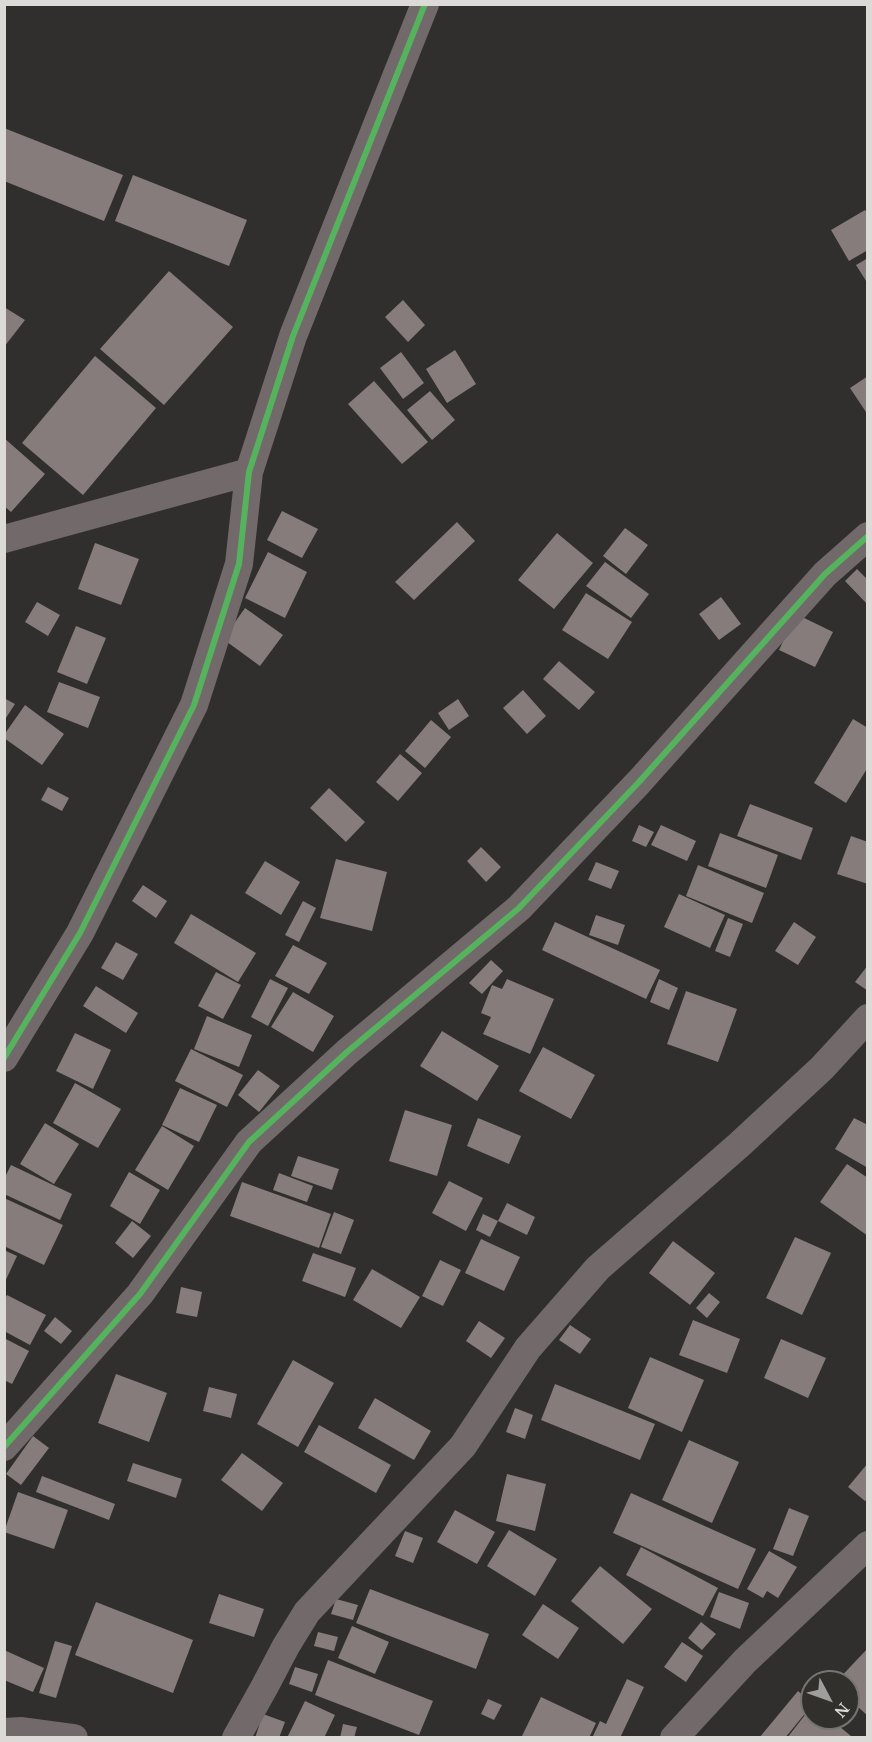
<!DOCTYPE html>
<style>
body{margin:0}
#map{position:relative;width:872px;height:1742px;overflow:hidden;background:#312f2d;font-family:"Noto Serif",serif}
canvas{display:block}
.frame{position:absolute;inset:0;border:6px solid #dbdad7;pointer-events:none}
.north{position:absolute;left:800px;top:1670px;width:60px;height:60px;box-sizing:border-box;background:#32302c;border:2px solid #767470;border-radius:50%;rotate:131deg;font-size:16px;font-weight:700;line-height:24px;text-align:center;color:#dbdad7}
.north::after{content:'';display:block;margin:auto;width:21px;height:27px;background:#a09e9c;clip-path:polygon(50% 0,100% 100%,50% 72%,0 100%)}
</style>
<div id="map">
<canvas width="872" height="1742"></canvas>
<div class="frame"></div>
<div class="north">N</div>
</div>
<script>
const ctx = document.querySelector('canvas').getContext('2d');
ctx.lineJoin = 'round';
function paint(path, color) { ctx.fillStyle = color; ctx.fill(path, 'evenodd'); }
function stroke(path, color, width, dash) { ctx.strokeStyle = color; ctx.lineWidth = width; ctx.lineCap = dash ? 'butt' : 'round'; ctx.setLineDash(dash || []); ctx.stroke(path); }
const building = new Path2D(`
 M4,128L123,175L104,221L4,181Z
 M133,175L247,220L229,266L115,221Z
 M865,210L868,215V250L849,261L831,230Z
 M868,258V284L856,265Z
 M169,271L233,327L164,405L100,349Z
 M403,300L425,325L408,342L385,317Z
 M4,307L25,320L4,347Z
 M455,350L476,384L447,403L426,369Z
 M401,352L424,383L403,399L380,368Z
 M95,356L156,408L83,495L22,443Z
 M868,376V415L850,388Z
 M374,381L428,442L402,464L348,404Z
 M430,391L455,420L432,440L407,410Z
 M4,438L45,474L11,512L4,506Z
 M282,511L318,529L302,558L267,540Z
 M457,522L475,541L414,600L395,582Z
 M625,528L648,545L626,574L603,556Z
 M557,533L593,563L554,609L518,580Z
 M95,543L139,559L121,605L78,589Z
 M268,552L307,572L285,618L245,598Z
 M605,562L649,594L631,618L586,586Z
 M857,569L868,580V605L845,581Z
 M586,593L632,622L608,659L562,630Z
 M721,597L741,624L719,640L699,614Z
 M37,602L60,615L48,636L25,622Z
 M245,608L283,635L260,666L223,639Z
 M796,614L833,632L815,667L779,650Z
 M76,626L106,638L87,684L57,672Z
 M559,661L595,692L579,710L543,679Z
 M59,682L100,697L88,728L47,712Z
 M523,690L546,716L527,734L503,708Z
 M4,698L15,704L4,721Z
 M458,699L469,716L449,730L438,713Z
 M25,705L64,734L42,765L4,738V735Z
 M853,719L868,728V767L846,803L814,783Z
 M431,720L451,737L425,768L405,751Z
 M400,754L422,773L398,801L376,782Z
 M48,787L69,798L62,811L41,800Z
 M329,788L365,822L346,842L310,808Z
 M750,804L813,828L801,860L737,836Z
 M639,825L654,832L646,847L632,841Z
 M661,825L696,841L687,861L651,845Z
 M720,833L778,855L766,888L708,866Z
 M851,836L868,842V884L837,874Z
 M481,847L501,867L486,882L467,861Z
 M336,859L387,872L372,931L320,918Z
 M265,861L300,882L281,915L245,893Z
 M596,862L619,871L611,889L588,880Z
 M698,865L764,893L752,923L686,896Z
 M143,885L167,901L156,918L132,901Z
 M679,894L725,915L710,948L664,927Z
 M303,901L316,908L299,942L285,935Z
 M191,914L256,953L238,982L174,943Z
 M596,915L625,925L618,945L589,935Z
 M728,918L743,924L730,957L715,951Z
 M555,922L660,970L646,999L542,950Z
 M794,922L816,937L798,965L775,951Z
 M116,942L138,954L123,980L101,968Z
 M293,945L327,963L309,994L275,976Z
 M491,960L503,971L482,994L469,983Z
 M868,965V991L855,982Z
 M216,972L241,985L223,1019L198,1006Z
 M270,979L288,988L268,1026L251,1017Z
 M507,979L554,999L530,1054L483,1034L491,1017L481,1013L492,985L502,989Z
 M659,979L678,988L669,1010L650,1002Z
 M96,986L138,1013L126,1033L83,1006Z
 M686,991L737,1009L718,1062L667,1044Z
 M293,992L334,1016L313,1052L271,1027Z
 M207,1016L252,1035L239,1067L194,1049Z
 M442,1031L499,1066L477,1101L420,1066Z
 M75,1033L111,1050L93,1089L56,1071Z
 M543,1047L595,1075L571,1119L519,1091Z
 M191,1049L243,1075L227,1107L175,1081Z
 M258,1070L280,1086L259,1112L238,1095Z
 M75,1083L121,1109L98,1148L53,1123Z
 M180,1088L217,1105L199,1142L162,1125Z
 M405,1110L452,1125L437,1176L389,1161Z
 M478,1118L521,1136L509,1164L467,1146Z
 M854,1118L868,1125V1168L835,1149Z
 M45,1123L79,1144L54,1184L20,1164Z
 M162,1126L194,1146L168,1190L135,1170Z
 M298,1156L339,1169L332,1190L291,1176Z
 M847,1164L868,1178V1236L820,1202Z
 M11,1165L72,1194L60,1220L4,1194V1179Z
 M129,1172L160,1190L140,1224L110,1206Z
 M279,1173L313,1186L307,1202L273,1190Z
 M449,1181L483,1198L466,1231L432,1213Z
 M242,1182L331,1214L319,1248L230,1216Z
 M4,1198L63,1225L44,1265L4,1246Z
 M507,1203L535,1217L527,1235L498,1221Z
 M334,1212L354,1220L341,1254L321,1247Z
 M483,1214L498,1221L490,1237L476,1230Z
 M132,1221L151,1236L133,1258L115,1243Z
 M795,1237L831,1253L802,1315L766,1298Z
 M481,1239L520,1257L504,1291L465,1273Z
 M673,1241L715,1273L690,1305L649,1273Z
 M4,1250L17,1256L4,1284Z
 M313,1253L356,1268L345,1297L302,1281Z
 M440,1260L461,1270L443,1306L422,1296Z
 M372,1269L420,1297L401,1328L353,1300Z
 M181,1287L202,1292L197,1317L176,1313Z
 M709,1293L720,1302L707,1318L696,1308Z
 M7,1295L46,1315L30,1345L4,1331V1300Z
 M55,1317L72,1331L61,1344L44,1331Z
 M693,1320L740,1339L727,1373L679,1355Z
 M479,1321L505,1338L491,1358L466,1341Z
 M570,1325L591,1339L580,1354L559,1340Z
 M4,1338L29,1351L12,1384L4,1380Z
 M781,1339L826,1358L808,1398L764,1378Z
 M650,1357L704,1380L682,1432L628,1408Z
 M293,1360L334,1383L298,1447L257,1424Z
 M116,1374L167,1393L149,1442L98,1423Z
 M555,1384L655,1424L640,1460L541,1420Z
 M209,1387L237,1394L231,1418L203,1411Z
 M375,1398L431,1431L414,1460L358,1428Z
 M515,1408L533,1415L525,1439L506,1432Z
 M319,1425L391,1465L376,1493L304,1452Z
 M33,1436L49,1448L21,1485L6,1474Z
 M689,1440L739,1462L712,1523L662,1500Z
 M242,1453L283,1483L262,1511L221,1480Z
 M133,1463L182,1479L176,1498L127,1481Z
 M868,1463V1498L865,1501L848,1487Z
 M507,1474L546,1484L535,1531L496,1521Z
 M42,1476L115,1504L109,1520L36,1492Z
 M18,1492L68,1510L54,1549L4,1532Z
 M631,1493L756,1549L738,1589L613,1533Z
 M789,1508L809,1516L793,1556L773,1549Z
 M455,1510L495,1532L477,1564L437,1542Z
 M509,1530L557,1559L535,1596L487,1566Z
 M405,1531L423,1538L413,1563L395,1556Z
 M641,1547L718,1588L703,1616L626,1575Z
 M769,1551L797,1567L778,1598L767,1591L763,1598L747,1589Z
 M600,1566L652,1609L623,1644L571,1601Z
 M370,1589L489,1634L476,1669L356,1623Z
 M719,1592L749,1603L740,1629L710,1617Z
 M219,1594L264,1609L254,1637L209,1623Z
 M336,1599L358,1605L353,1620L331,1614Z
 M96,1602L193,1640L173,1693L75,1655Z
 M543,1604L579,1628L558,1659L522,1635Z
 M701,1622L716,1634L702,1650L688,1638Z
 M352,1626L389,1642L375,1674L338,1658Z
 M318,1632L338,1637L334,1651L314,1646Z
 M55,1641L72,1646L56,1698L39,1693Z
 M682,1642L703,1656L686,1682L664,1667Z
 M868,1648V1716L848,1698V1682H836Z
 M4,1650L44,1668L33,1692L4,1680Z
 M328,1660L433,1701L419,1735L315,1695Z
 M295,1667L318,1674L312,1692L289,1684Z
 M627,1679L644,1687L620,1738H597L593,1736L600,1721L606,1724Z
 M798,1691L812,1703V1705L785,1738H759Z
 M541,1697L596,1723L589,1738H526L522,1736Z
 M488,1699L502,1705L494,1720L481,1714Z
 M305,1701L335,1715L324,1738H287Z
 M812,1706V1718H829L851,1736L849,1738H787Z
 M263,1714L285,1722L279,1738H255Z
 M343,1724L357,1727L354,1738H340Z`);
const minor = new Path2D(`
 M4,539L249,472
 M4,1058L80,933L194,705L239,564L249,472L293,336L425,4
 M4,1447L140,1294L249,1142L347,1052L519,908L639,782L825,574L868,536
 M4,1732L22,1731L74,1738
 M236,1738L265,1686L286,1646L307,1612L463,1446L528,1348L598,1268L739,1145L822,1068L868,1018
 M674,1738L745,1661L868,1545`);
const cycleway = new Path2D(`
 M4,1058L80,933L194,705L239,564L249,472L293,336L425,4
 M4,1447L140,1294L249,1142L347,1052L519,908L639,782L825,574L868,536`);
paint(building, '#857c7b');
stroke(minor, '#72696b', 28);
stroke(cycleway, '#56b35d', 6);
</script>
